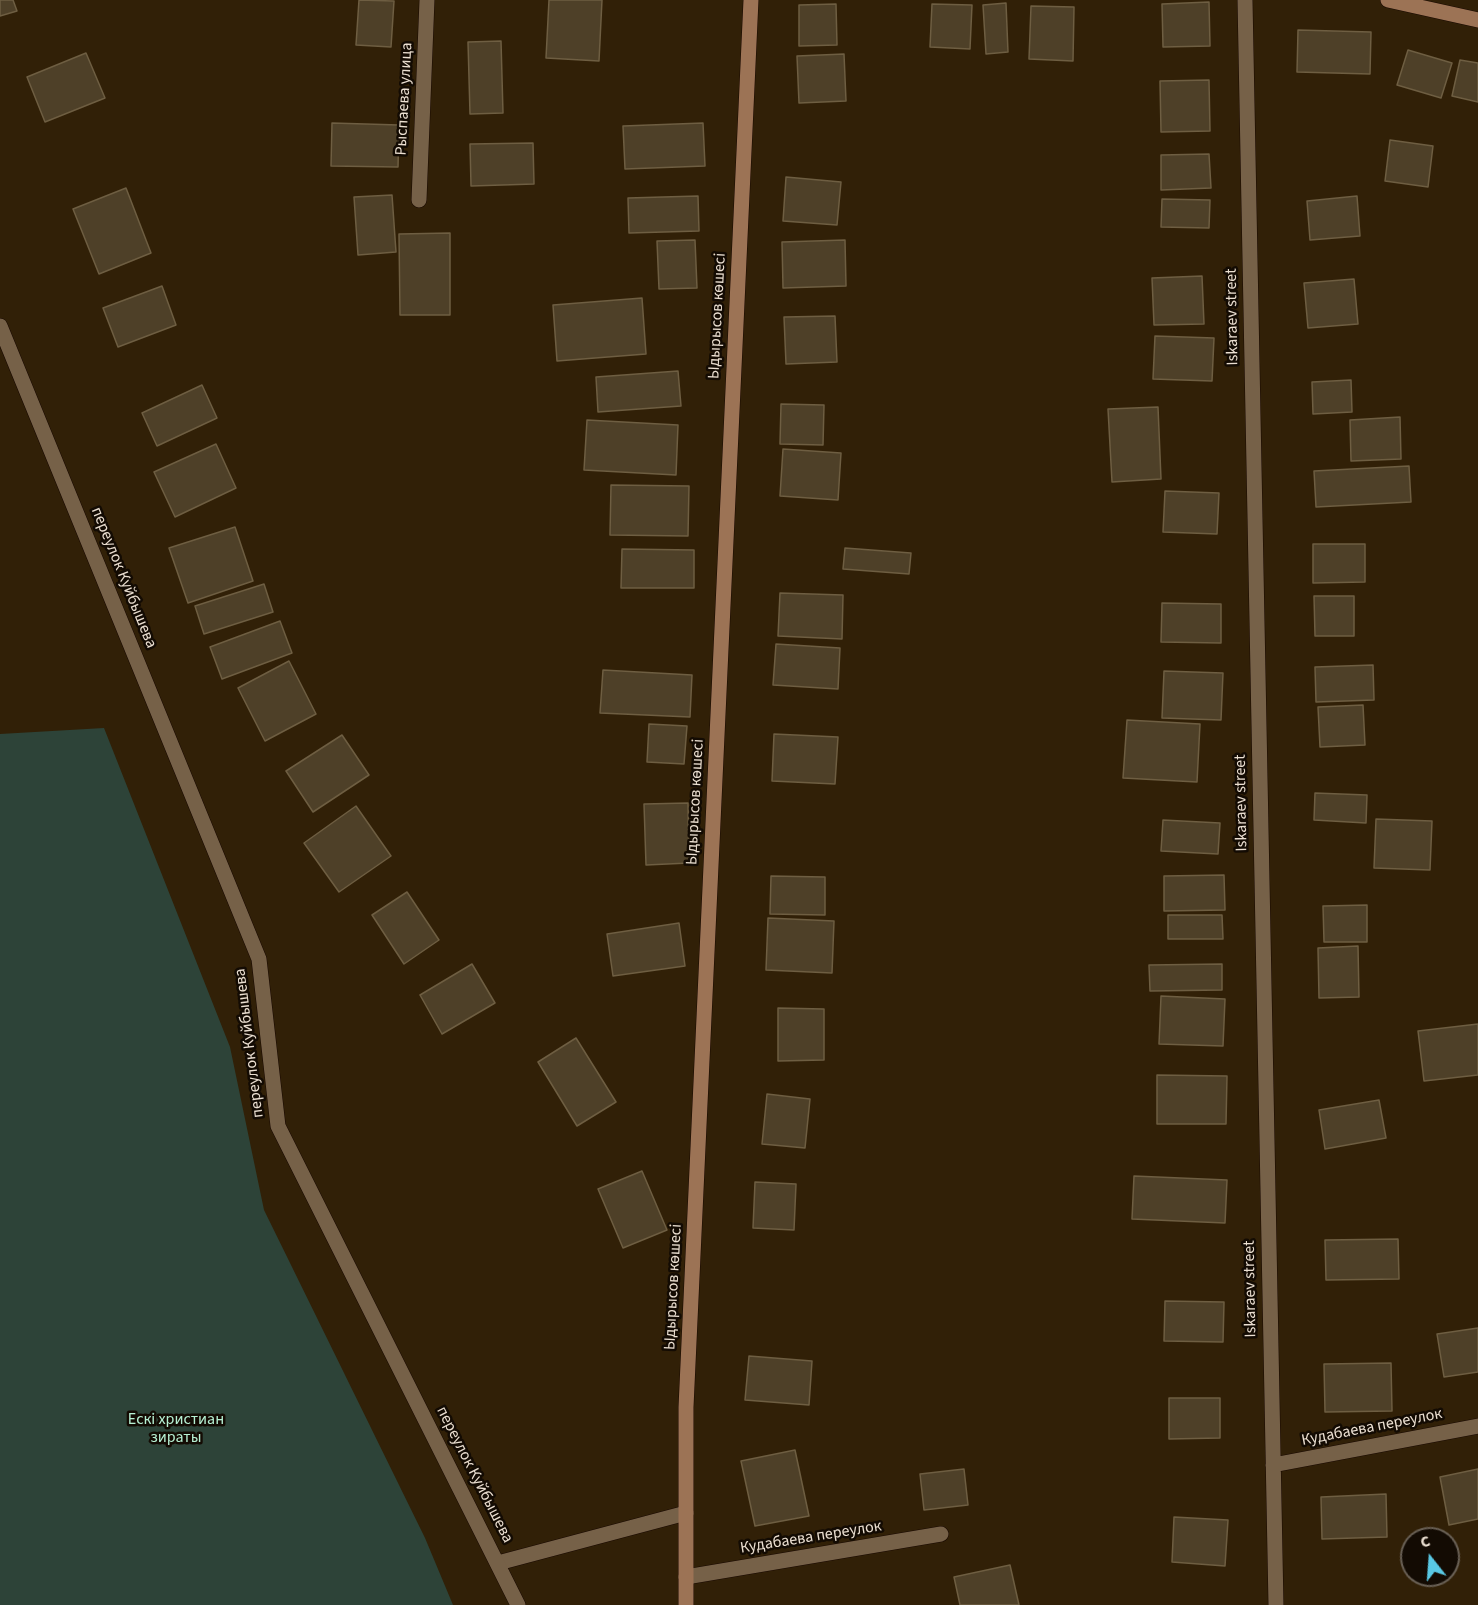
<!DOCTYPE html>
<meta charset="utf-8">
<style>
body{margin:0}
#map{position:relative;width:1478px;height:1605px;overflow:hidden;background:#312007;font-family:"Source Sans 3",sans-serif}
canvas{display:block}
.north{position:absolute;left:1400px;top:1527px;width:60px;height:60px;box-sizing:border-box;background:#130b03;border:2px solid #696055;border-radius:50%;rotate:343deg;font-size:16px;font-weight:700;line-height:24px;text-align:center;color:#ebdfd1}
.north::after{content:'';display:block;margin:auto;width:21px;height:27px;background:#59c8e4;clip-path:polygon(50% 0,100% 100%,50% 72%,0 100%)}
</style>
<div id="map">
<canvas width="1478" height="1605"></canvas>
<div class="north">С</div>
</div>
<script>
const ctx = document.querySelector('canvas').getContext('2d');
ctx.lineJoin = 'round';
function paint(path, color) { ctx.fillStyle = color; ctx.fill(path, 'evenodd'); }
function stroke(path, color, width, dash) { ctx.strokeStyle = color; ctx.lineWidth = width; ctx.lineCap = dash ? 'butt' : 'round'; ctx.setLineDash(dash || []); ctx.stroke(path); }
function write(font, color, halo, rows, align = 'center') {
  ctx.font = font + ' "Source Sans 3",sans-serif'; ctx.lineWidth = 5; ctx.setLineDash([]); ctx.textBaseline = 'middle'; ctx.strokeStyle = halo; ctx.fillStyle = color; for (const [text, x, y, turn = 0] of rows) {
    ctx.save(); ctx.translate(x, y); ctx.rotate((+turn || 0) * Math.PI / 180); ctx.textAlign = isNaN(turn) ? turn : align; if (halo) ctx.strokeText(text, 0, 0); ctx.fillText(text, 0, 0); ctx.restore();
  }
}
const green = new Path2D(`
 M104,728L230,1047L264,1210L425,1538L453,1605H0V734Z`);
const building = new Path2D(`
 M0,0H13L17,11L0,16Z
 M359,0L394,1L391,47L356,45Z
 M549,0H602L599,61L546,58Z
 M1209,2L1210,46L1163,47L1162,4Z
 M1006,3L1008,52L986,54L983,5Z
 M836,4L837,45L799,46V5Z
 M932,4L972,5L970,49L930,47Z
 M1031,6L1074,7L1073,61L1029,59Z
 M1298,30L1371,32L1370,74L1297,72Z
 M501,41L503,113L470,114L468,42Z
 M1408,50L1452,63L1441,98L1397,85Z
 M86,53L105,98L45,122L27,77Z
 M844,54L846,101L799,103L797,56Z
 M1460,60L1478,63V102L1452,96Z
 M1209,80L1210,131L1161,132L1160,81Z
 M332,123L399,125L398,167L331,166Z
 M703,123L705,166L625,169L623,126Z
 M1390,140L1433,146L1428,187L1385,181Z
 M533,143L534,184L471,186L470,144Z
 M1209,154L1211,188L1161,190V155Z
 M786,177L841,182L837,225L783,221Z
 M126,188L151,253L99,274L73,209Z
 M392,195L396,252L358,255L354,197Z
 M698,196L699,231L629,233L628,198Z
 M1357,196L1360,236L1310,240L1307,201Z
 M1162,199L1210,200L1209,228L1161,227Z
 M450,233V315H400L399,234Z
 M695,240L697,288L659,289L657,241Z
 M845,240L846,286L783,288L782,242Z
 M1202,276L1204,324L1154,325L1152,278Z
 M1354,279L1358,324L1308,328L1304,283Z
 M162,286L176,325L118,347L103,308Z
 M642,298L646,354L557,361L553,305Z
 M835,316L837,362L786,364L784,317Z
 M1155,336L1214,338L1212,381L1153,379Z
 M678,371L681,406L598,412L596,377Z
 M1351,380L1352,412L1313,414L1312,382Z
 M202,385L217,418L157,446L142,413Z
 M781,404L824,405L823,445L780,444Z
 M1158,407L1161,479L1112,482L1108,409Z
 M1400,417L1401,459L1351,461L1350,420Z
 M587,420L678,425L676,475L584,470Z
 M216,444L236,488L175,517L154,472Z
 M783,449L841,453L838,500L780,496Z
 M1409,466L1411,502L1316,507L1314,471Z
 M611,485L689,486L688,536L610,535Z
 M1165,491L1219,493L1217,534L1163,532Z
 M235,527L253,581L188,603L169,548Z
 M1313,544H1365V582L1313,583Z
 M845,548L911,553L909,574L843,569Z
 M622,549L694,550V588H621Z
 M264,584L273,612L204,634L195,606Z
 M780,593L843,595L842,639L778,636Z
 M1314,596H1354V636H1315Z
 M1162,603L1221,604V643L1161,642Z
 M280,621L292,653L222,679L210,647Z
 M776,644L840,648L838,689L773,685Z
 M289,661L316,714L265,741L238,688Z
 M1373,665L1374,700L1316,702L1315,667Z
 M603,670L692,675L690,717L600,713Z
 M1164,671L1223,673L1221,720L1162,718Z
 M1363,705L1365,745L1320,747L1318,707Z
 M1127,720L1200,724L1197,782L1123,778Z
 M649,724L687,726L684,764L647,762Z
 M774,734L838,737L835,784L772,781Z
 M342,735L369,775L313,812L286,771Z
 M1315,793L1367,795L1366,823L1314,820Z
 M688,803L689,863L646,865L644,804Z
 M356,806L391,856L339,892L304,843Z
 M1376,819L1432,821L1430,870L1374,868Z
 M1163,820L1220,823L1218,854L1161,851Z
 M1224,875L1225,910L1164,911V876Z
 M771,876L825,877V915L770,914Z
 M407,892L439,940L404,964L372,915Z
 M1367,905V942H1324L1323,906Z
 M1168,915H1222L1223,939H1168Z
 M768,918L834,921L832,973L766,970Z
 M679,923L685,966L613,976L607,934Z
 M1358,946L1359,997L1319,998L1318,948Z
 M472,964L495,1003L442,1034L420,995Z
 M1222,964V990L1150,991L1149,965Z
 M1161,996L1225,999L1223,1046L1159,1044Z
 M778,1008L824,1009V1060L778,1061Z
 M1478,1024V1075L1424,1081L1418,1031Z
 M576,1038L616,1102L577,1126L538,1062Z
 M1157,1075L1227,1076L1226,1124H1157Z
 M767,1094L810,1099L805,1148L762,1144Z
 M1379,1100L1386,1138L1325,1149L1319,1110Z
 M642,1171L667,1230L623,1248L598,1189Z
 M1134,1176L1227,1180L1225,1223L1132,1219Z
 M755,1182L796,1184L794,1230L753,1228Z
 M1398,1239L1399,1279L1326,1280L1325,1240Z
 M1165,1301L1224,1302L1223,1342L1164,1341Z
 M1478,1328V1372L1444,1377L1437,1334Z
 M749,1356L812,1361L809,1405L745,1400Z
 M1391,1363L1392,1411L1325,1412L1324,1364Z
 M1169,1398H1220V1438L1169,1439Z
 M795,1450L809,1516L755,1526L741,1461Z
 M964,1469L968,1505L924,1510L920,1474Z
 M1478,1469V1519L1449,1525L1440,1477Z
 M1386,1494L1387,1537L1322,1539L1321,1497Z
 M1174,1517L1228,1520L1225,1566L1172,1562Z
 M1010,1565L1019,1605H960L954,1577Z`);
const lane = new Path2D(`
 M498,1563L686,1513`);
const street = new Path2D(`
 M1245,0L1276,1605
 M419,200L427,0
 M0,326L259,959L278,1126L518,1605
 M1273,1465L1478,1426
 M686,1577L941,1534`);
const secondary = new Path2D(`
 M1388,0L1478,20
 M686,1605V1407L751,0`);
const streetNames = [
 ["Рыспаева улица",405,99,-87],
 ["Ыдырысов көшесі",718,316,-87],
 ["Iskaraev street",1233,317,-91],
 ["переулок Куйбышева",123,578,68],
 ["Ыдырысов көшесі",696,802,-87],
 ["Iskaraev street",1242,803,-91],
 ["переулок Куйбышева",250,1043,-97],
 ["Ыдырысов көшесі",674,1287,-87],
 ["Iskaraev street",1251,1289,-91],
 ["Кудабаева переулок",1372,1428,-11],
 ["переулок Куйбышева",474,1475,63],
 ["Кудабаева переулок",811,1538,-9]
];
const parkNames = [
 ["Ескі христиан",176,1420],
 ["зираты",176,1438]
];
paint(green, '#2d4338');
paint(building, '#4e4028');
stroke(building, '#6e5e42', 1.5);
stroke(lane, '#190900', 16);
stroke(street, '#190900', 16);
stroke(secondary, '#190900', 16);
stroke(lane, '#766148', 15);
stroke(street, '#766148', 15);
stroke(secondary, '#9c7355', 15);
write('16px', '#ebdfd1', '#130b03', streetNames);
write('16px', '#b6f0d3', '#130b03', parkNames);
</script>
